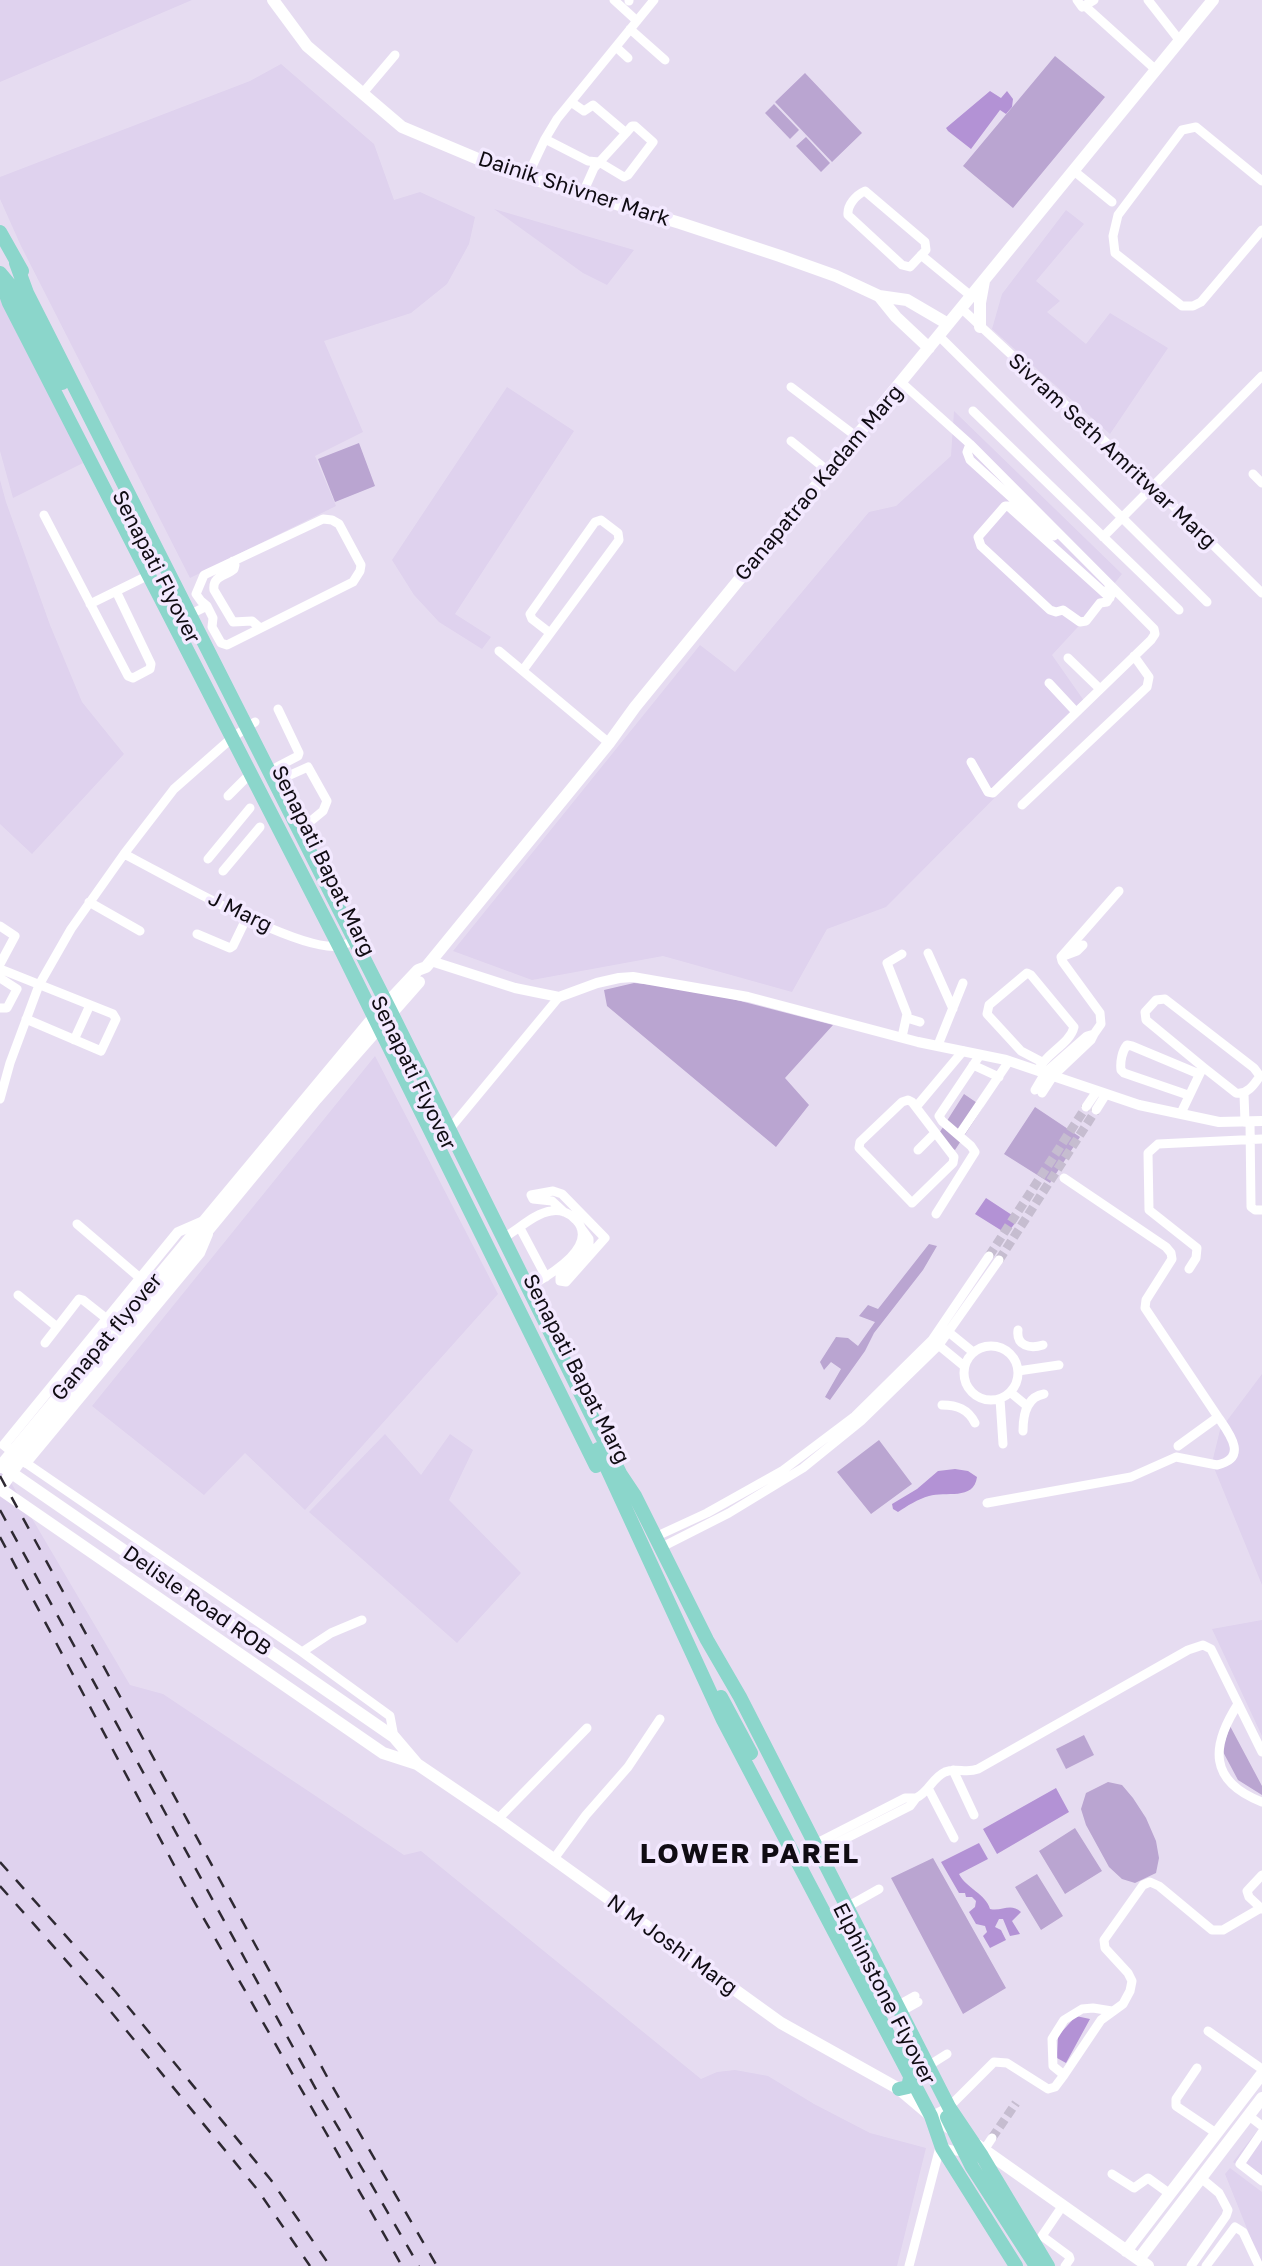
<!DOCTYPE html>
<style>
body{margin:0}
canvas{display:block;background:#e6dcf1}
</style>
<canvas width="1262" height="2266"></canvas>
<script>
const ctx = document.querySelector('canvas').getContext('2d');
ctx.lineJoin = 'round';
function paint(path, color) { ctx.fillStyle = color; ctx.fill(path, 'evenodd'); }
function stroke(path, color, width, dash) { ctx.strokeStyle = color; ctx.lineWidth = width; ctx.lineCap = dash ? 'butt' : 'round'; ctx.setLineDash(dash || []); ctx.stroke(path); }
function write(font, color, halo, rows, align = 'center') {
  ctx.font = font + ' "Golos Text",sans-serif'; ctx.lineWidth = 7; ctx.setLineDash([]); ctx.textBaseline = 'middle'; ctx.strokeStyle = halo; ctx.fillStyle = color; for (const [text, x, y, turn = 0] of rows) {
    ctx.save(); ctx.translate(x, y); ctx.rotate((+turn || 0) * Math.PI / 180); ctx.textAlign = isNaN(turn) ? turn : align; if (halo) ctx.strokeText(text, 0, 0); ctx.fillText(text, 0, 0); ctx.restore();
  }
}
const built = new Path2D(`
 M0,0H192L0,82Z
 M281,64L374,144L394,200L420,192L475,217L469,244L447,284L411,313L324,341L363,432L315,456L336,506L190,578L21,246L0,199V177L250,81Z
 M494,209L634,250L607,285L583,273Z
 M1066,210L1084,224L1036,281L1060,301L1047,312L1086,344L1110,313L1168,348L1110,434L992,329L1002,294Z
 M0,291L83,463L13,498L0,451Z
 M507,387L574,431L455,614L491,637L482,649L439,622L414,595L392,560Z
 M954,411L1122,574L1088,616L1052,655L1087,705L886,907L827,929L792,992L663,956L532,980L453,951L700,645L735,672L869,512L896,506L951,456Z
 M0,480L6,502L50,625L82,702L124,754L32,854L0,824Z
 M375,1056L498,1294L305,1510L245,1453L204,1495L92,1406Z
 M1262,1374V1585L1212,1463L1220,1430Z
 M385,1434L421,1475L450,1434L473,1450L449,1500L521,1573L457,1643L309,1512Z
 M0,1464L130,1685L163,1694L404,1855L421,1851L701,2079L717,2072L735,2070L768,2076L814,2104L870,2133L926,2148L897,2266H0Z
 M1262,1620V1736L1212,1629Z
 M1260,2127L1262,2129V2184L1233,2162Z
 M1230,2168L1262,2192V2266L1225,2174Z`);
const green = new Path2D(`
 M1055,56L1105,97L1013,208L963,166Z
 M805,73L862,133L832,162L775,102Z
 M774,104L799,130L790,139L765,113Z
 M806,137L830,163L821,172L796,146Z
 M359,443L375,486L335,502L318,459Z
 M634,983L690,988L833,1025L785,1078L809,1105L776,1147L607,1006L604,990Z
 M964,1094L983,1107L955,1150L936,1138Z
 M1035,1107L1080,1137L1050,1183L1004,1154Z
 M929,1244L937,1246L923,1270L874,1333L865,1351L830,1400L825,1397L841,1369L831,1362L824,1370L820,1362L836,1337L848,1338L858,1346L875,1322L859,1316L868,1305L878,1309Z
 M879,1440L912,1484L871,1514L837,1472Z
 M1230,1726L1262,1786V1795L1238,1780L1222,1750Z
 M1084,1735L1094,1755L1066,1769L1056,1749Z
 M1108,1782L1122,1785L1133,1798L1146,1818L1156,1841L1159,1858L1156,1873L1135,1883L1122,1879L1109,1867L1086,1825L1081,1809L1086,1793Z
 M1075,1828L1102,1871L1065,1894L1039,1851Z
 M933,1858L1006,1988L963,2014L891,1878Z
 M1037,1874L1063,1916L1041,1930L1015,1887Z`);
const water = new Path2D(`
 M990,91L1001,98L1007,91L1013,99L1012,107L1006,114L1000,110L971,149L948,131L946,128Z
 M986,1198L1018,1219L1007,1234L975,1214Z
 M955,1469L968,1471L977,1477C974,1501 945,1491 929,1496C918,1499 907,1506 898,1512L893,1509L892,1504L917,1489L938,1471Z
 M1056,1788L1069,1812L997,1854L983,1829Z
 M979,1843L988,1859L959,1874C966,1888 986,1894 990,1909C1002,1912 1010,1902 1021,1912L1012,1921L1020,1934L1010,1936L1003,1919H999L995,1927L1001,1930L1006,1940L990,1948L983,1936L987,1932L985,1926L976,1924L969,1912L975,1907L976,1901L972,1897H966L965,1893H959L941,1862Z
 M1076,2016L1090,2019L1066,2063L1057,2058L1058,2036Z`);
const minorTunnel = new Path2D(`
 M989,1256L1086,1107
 M999,1260L1096,1110
 M992,2138L1016,2103`);
const minor = new Path2D(`
 M614,0L637,21
 M1077,0L1082,7L1094,0
 M1148,0L1180,41
 M629,1V0
 M1085,6L1156,70
 M630,29L665,60
 M616,47L628,58
 M362,94L395,55
 M571,102L584,111L593,105L626,133L594,168L582,195
 M545,139L588,161L599,162L624,177L628,175L653,142L635,126H632L626,133
 M1074,171L1112,202
 M527,177L545,139L557,119L654,0
 M1262,181L1196,127L1182,130L1118,215L1113,236L1115,253L1182,306H1193L1201,302L1262,230
 M865,191L925,242L926,250L910,267L902,265L848,215C847,205 856,195 865,191Z
 M921,255L971,296
 M961,308L1154,487L1262,593
 M939,336L1207,602
 M902,383L970,444L1154,629L1155,634L1151,640L993,793L988,792L971,762
 M791,387L857,437
 M973,411L1179,610
 M791,441L828,471
 M970,444L967,452L970,460L1054,536
 M1253,474L1262,483
 M44,515L128,676L133,678L150,669L151,664L116,591
 M323,519L332,520L339,524L361,565L360,571L353,582L227,645L221,643L212,627L213,618L207,606L201,601L196,594L204,575Z
 M1103,537L1262,376
 M233,561L235,565L234,569C226,576 212,576 214,590L233,622L252,621L260,628
 M1109,586L1113,592L1107,602L1100,603L1086,621L1080,622L1063,610L1056,612L1050,610L981,546L978,537L1005,506H1008L1110,598
 M90,604L149,575
 M197,611L207,606
 M499,651L609,743
 M1068,658L1100,689
 M523,670L619,540L618,533L601,520L595,522L530,614L532,619L550,633
 M1049,683L1076,712
 M277,767L298,756L299,753L278,709
 M288,776L308,767L327,801L323,811L306,825
 M228,796L251,773
 M1022,805L1147,687L1149,677L1134,656
 M124,854C166,875 298,953 339,946C345,945 353,941 358,938
 M208,859L250,808
 M223,871L260,827
 M89,902L140,931
 M0,926L15,936L0,964
 M197,934L230,948L233,946L247,917
 M928,953L953,1009
 M1061,957L1077,951L1083,945
 M0,969L113,1014L116,1019L101,1051L26,1019
 M0,978L17,989L7,1008H0
 M907,1018L920,1022
 M1094,1034L1101,1024L1100,1013L1062,961L1061,957L1119,891
 M902,1037L907,1014L887,963L902,954
 M74,1040L90,1005
 M938,1045L963,983
 M973,1065L999,1077
 M1038,1070C1046,1053 1070,1044 1074,1027L1031,975L1027,973L989,1005L987,1014L1021,1051L1042,1062
 M1035,1090L1045,1073L1087,1036L1094,1034L1091,1040L1053,1076L1042,1093
 M1244,1094L1245,1122
 M1188,1095L1124,1073L1121,1070C1120,1062 1122,1051 1127,1045L1132,1046L1199,1074
 M0,1099L10,1063L39,985L71,929L124,854L174,789L233,737L255,722
 M908,1100L912,1102L954,1157L953,1163L912,1203L859,1148L860,1142L902,1102Z
 M916,1107L963,1051
 M1086,1107L1097,1091
 M1096,1110L1106,1094
 M1181,1113L1203,1067L1146,1020L1145,1012L1156,1000L1165,999L1254,1068L1260,1076C1254,1085 1247,1095 1236,1093L1203,1067
 M1250,1122L1251,1207L1255,1210H1262
 M433,1134L453,1125L559,997
 M959,1135L1009,1061
 M918,1150L935,1133
 M1064,1178L1166,1247L1171,1253L1172,1259L1146,1300L1145,1308L1218,1417L1178,1446
 M564,1212L552,1201L533,1199L531,1195L553,1191L562,1194L605,1238L566,1282L560,1281V1277L589,1245V1239L581,1228
 M936,1214L975,1152L971,1146L942,1121L939,1116L980,1055
 M77,1224L140,1278
 M520,1228L546,1277
 M508,1235C521,1227 536,1213 551,1211C560,1209 570,1213 576,1220C600,1245 551,1274 534,1284
 M1189,1269L1196,1258L1197,1248L1149,1210L1148,1153L1158,1144L1262,1139
 M18,1295L57,1327
 M946,1330L973,1352
 M1018,1330C1016,1346 1030,1349 1043,1345
 M45,1343L79,1299L83,1300L107,1319
 M936,1343L964,1366
 M964 1373a27 27 0 1 1 54 0a27 27 0 1 1-54 0Z
 M1018,1371L1059,1365
 M1010,1392L1027,1406
 M1000,1399L1003,1444
 M942,1405C957,1405 968,1409 975,1423
 M1023,1431C1023,1416 1026,1397 1044,1394
 M26,1463L302,1652L390,1716L394,1737
 M987,1503L1131,1477L1176,1457L1217,1465C1249,1458 1229,1433 1218,1417
 M655,1537L707,1513L782,1471L855,1416L932,1340L989,1256
 M660,1548L729,1513L803,1468L861,1421L939,1345L999,1260
 M302,1652L331,1633L362,1620
 M1238,1704C1211,1746 1208,1781 1262,1802
 M953,1770L974,1815
 M928,1788L954,1838
 M916,1798C929,1792 932,1778 945,1772C957,1767 965,1774 978,1769L1188,1650L1203,1645L1211,1649L1214,1655L1262,1752
 M498,1819L587,1728
 M815,1844L905,1798H916L910,1806L819,1852
 M553,1860L586,1815L628,1767L660,1719
 M1262,1875L1247,1891L1249,1897L1262,1909
 M847,1907L879,1889
 M897,2006L915,1996
 M1112,2011L1093,2008L1082,2009L1064,2020L1052,2039L1053,2066L1064,2075L1101,2020L1123,2004L1130,1991L1132,1981L1128,1973L1105,1948L1104,1940L1143,1885L1150,1882L1159,1886L1212,1930H1223L1261,1908
 M900,2012L918,2002
 M1208,2031L1262,2069
 M928,2066L947,2054
 M1197,2068L1176,2099V2106L1216,2133
 M931,2116L949,2107L994,2062L1007,2063L1048,2089L1055,2087L1064,2075
 M1249,2116L1262,2126
 M1262,2132L1240,2164L1262,2181
 M984,2150L992,2138
 M1112,2174L1134,2188L1148,2178L1170,2194
 M1059,2211L1042,2236L1069,2256L1070,2259L1065,2266
 M909,2266L939,2151L942,2148L967,2153
 M1191,2266L1226,2216L1228,2210L1219,2193L1201,2178
 M1206,2266L1235,2227L1243,2232L1259,2266`);
const tertiary = new Path2D(`
 M431,961L515,988L559,997L597,983L619,978L633,977L748,997L918,1042L1006,1060L1139,1105L1219,1122L1262,1121
 M201,1222L178,1232L4,1445L26,1463L200,1253L208,1234`);
const secondary = new Path2D(`
 M273,0L307,46L402,127L509,172L680,223L780,256L836,276L879,296L907,300L948,324
 M879,296L896,317L929,348
 M980,327V303L984,281
 M0,1465L394,1737L417,1764L498,1819L781,2023L899,2089L931,2116L956,2132
 M0,1467L373,1018L418,970L426,967L431,961L609,743L635,707L1213,0
 M0,1489L31,1445L316,1099L419,982
 M0,1489L383,1753L417,1764
 M977,2145L1148,2266
 M1126,2251L1262,2074
 M1139,2259L1262,2098`);
const primary = new Path2D(`
 M0,232L22,271
 M16,263L27,293L390,1010L621,1475L635,1496L707,1640L740,1697L949,2107L982,2156L1048,2266
 M0,273L15,291L62,383
 M1,281L9,303L339,946L596,1466
 M598,1449L723,1720L931,2116L942,2148L1016,2266
 M721,1697L751,1753
 M899,2089L908,2087L910,2078L928,2066
 M947,2117L972,2167L1036,2266`);
const rail = new Path2D(`
 M0,1476L331,2084L437,2266
 M0,1510L318,2093L419,2266
 M0,1537L183,1882L402,2266
 M0,1862L115,1991L271,2180L330,2266
 M0,1886L102,2001L257,2189L310,2266`);
const streetNames = [
 ["Dainik Shivner Mark",574,189,18],
 ["Sivram Seth Amritwar Marg",1112,451,43],
 ["Ganapatrao Kadam Marg",819,483,-50],
 ["Senapati Flyover",156,567,63],
 ["Senapati Bapat Marg",323,861,64],
 ["J Marg",240,912,26],
 ["Senapati Flyover",413,1073,64],
 ["Ganapat flyover",107,1337,-50],
 ["Senapati Bapat Marg",576,1369,63],
 ["Delisle Road ROB",197,1601,35],
 ["N M Joshi Marg",672,1945,36],
 ["Elphinstone Flyover",884,1994,63]
];
const districtNames = [
 ["LOWER PAREL",750,1854]
];
paint(built, '#dfd2ee');
paint(green, '#baa5d1');
paint(water, '#b392d5');
stroke(minorTunnel, '#c6bdd0', 9, [9, 4.5]);
stroke(minor, '#fff', 9);
stroke(tertiary, '#fff', 10);
stroke(secondary, '#fff', 12);
stroke(primary, '#8bd6cb', 14);
stroke(rail, '#2e2932', 2.5, [12, 12]);
write('21px', '#100c13', '#f3e9ff', streetNames);
ctx.letterSpacing = '2px';
write('bold 28px', '#100c13', '#f3e9ff', districtNames);
ctx.letterSpacing = '0px';
</script>
